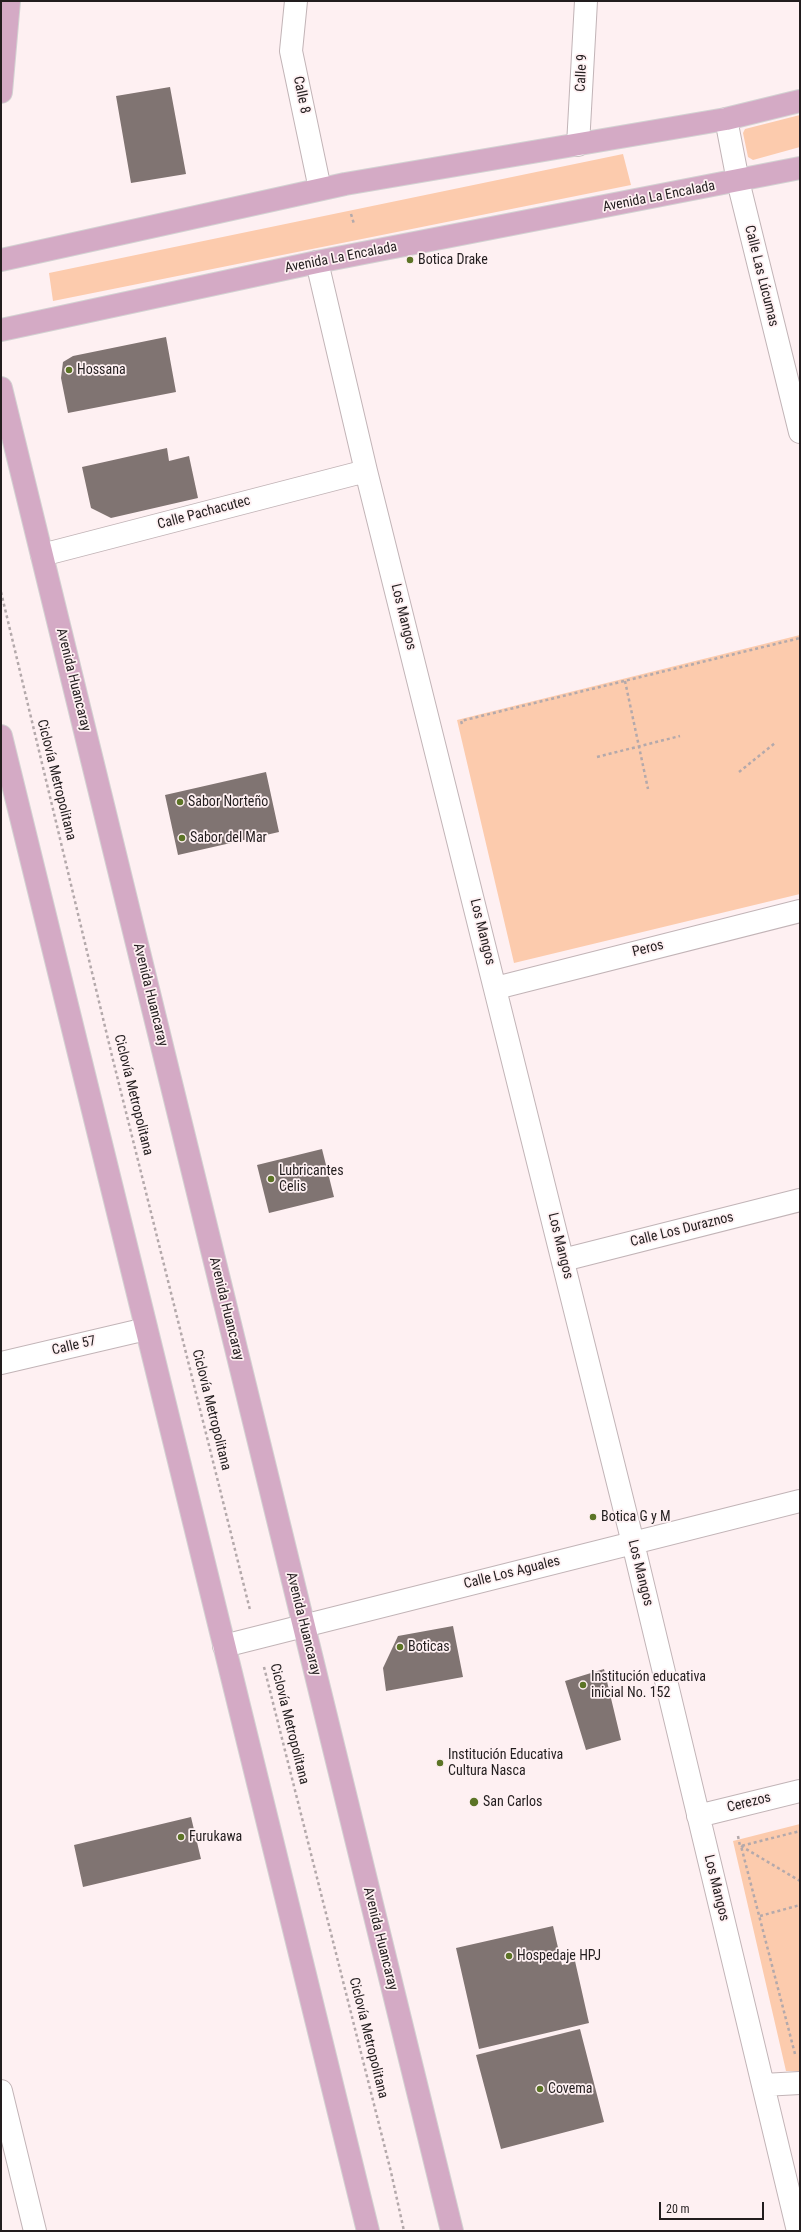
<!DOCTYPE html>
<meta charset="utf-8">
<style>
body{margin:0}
#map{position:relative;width:801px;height:2232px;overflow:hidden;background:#fef0f2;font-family:"Roboto Condensed",sans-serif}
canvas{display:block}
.frame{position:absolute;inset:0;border:2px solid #221d1e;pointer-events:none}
.scale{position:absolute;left:659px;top:2202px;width:105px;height:18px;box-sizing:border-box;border:2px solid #221d1e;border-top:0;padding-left:5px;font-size:12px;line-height:14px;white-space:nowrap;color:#221d1e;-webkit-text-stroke:3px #fef0f2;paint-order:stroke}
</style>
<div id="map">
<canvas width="801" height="2232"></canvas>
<div class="frame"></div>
<div class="scale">20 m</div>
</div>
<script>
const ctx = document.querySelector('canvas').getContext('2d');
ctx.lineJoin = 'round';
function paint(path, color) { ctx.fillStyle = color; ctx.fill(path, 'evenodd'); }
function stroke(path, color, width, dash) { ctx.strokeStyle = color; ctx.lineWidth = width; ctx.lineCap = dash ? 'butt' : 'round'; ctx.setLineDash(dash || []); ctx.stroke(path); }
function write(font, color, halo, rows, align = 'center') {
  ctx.font = font + ' "Roboto Condensed",sans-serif'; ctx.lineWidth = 3.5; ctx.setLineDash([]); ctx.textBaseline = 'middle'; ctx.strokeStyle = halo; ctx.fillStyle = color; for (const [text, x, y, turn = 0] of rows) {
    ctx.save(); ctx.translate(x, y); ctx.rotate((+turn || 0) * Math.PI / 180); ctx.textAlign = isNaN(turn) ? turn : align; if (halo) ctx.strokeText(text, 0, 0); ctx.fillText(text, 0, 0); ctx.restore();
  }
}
const green = new Path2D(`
 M800,115V147L753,160L748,157L743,133L745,129Z
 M623,154L631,185L53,301L49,273Z
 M800,635V894L514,963L457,720Z
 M800,1824V2071H786L733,1841Z`);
const building = new Path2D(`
 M170,87L186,174L131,183L116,96Z
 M166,337L176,392L68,413L61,378L63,362L73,356Z
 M167,448L169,461L189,456L198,498L111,518L91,508L82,467Z
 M266,772L279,832L178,855L165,795Z
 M322,1149L334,1197L269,1213L257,1165Z
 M453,1626L463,1677L386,1691L383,1668L398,1636Z
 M604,1669L621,1740L586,1750L565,1681Z
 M191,1817L201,1859L83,1887L74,1845Z
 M553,1926L562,1965L575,1961L589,2023L479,2049L456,1948Z
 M580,2029L604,2122L501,2149L476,2055Z`);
const path = new Path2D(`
 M351,214L354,224
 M1,592L112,1056L250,1610
 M625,681L648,789
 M462,724L461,721L800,638
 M597,757L680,736
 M739,772L775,743
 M264,1667L391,2172L404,2231
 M738,1836L740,1846
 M741,1846L800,1881
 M760,1916L800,1905
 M795,2054L741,1846L800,1831`);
const minor = new Path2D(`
 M296,1L291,51L320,189
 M726,119L738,181L800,432
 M578,145L586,1
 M317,262L366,471L633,1543L798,2231
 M42,555L366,471
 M496,988L800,911
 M563,1260L800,1200
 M1,1363L146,1329
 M224,1646L800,1501
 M698,1816L800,1791
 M763,2085L800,2083
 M1,2091L35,2231`);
const major = new Path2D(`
 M1,92L9,1
 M1,260L345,184L726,119L800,101
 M1,330L317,262L800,168
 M1,388L452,2231
 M1,736L368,2231`);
const markers = [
 [410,260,4,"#5c7426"],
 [69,370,4,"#5c7426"],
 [180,802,4,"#5c7426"],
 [182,838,4,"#5c7426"],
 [271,1179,4,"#5c7426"],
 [593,1517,4,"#5c7426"],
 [400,1647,4,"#5c7426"],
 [583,1685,4,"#5c7426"],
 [440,1763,4,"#5c7426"],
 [474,1802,5,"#5c7426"],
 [181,1837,4,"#5c7426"],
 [509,1956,4,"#5c7426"],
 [540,2089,4,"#5c7426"]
];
const streetNames = [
 ["Calle 9",582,73,-87],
 ["Calle 8",301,95,78],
 ["Avenida La Encalada",659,197,-11],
 ["Avenida La Encalada",341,258,-11],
 ["Calle Las Lúcumas",761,276,76],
 ["Calle Pachacutec",204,513,-15],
 ["Los Mangos",403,617,76],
 ["Avenida Huancaray",73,680,76],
 ["Ciclovía Metropolitana",56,780,76],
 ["Los Mangos",482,932,76],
 ["Peros",648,949,-14],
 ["Avenida Huancaray",150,995,76],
 ["Ciclovía Metropolitana",133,1095,76],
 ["Calle Los Duraznos",682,1230,-14],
 ["Los Mangos",560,1246,76],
 ["Avenida Huancaray",226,1309,76],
 ["Calle 57",74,1346,-13],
 ["Ciclovía Metropolitana",211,1410,76],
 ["Calle Los Aguales",512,1573,-14],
 ["Los Mangos",640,1573,76],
 ["Avenida Huancaray",303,1624,76],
 ["Ciclovía Metropolitana",289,1724,76],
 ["Cerezos",749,1803,-14],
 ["Los Mangos",716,1888,76],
 ["Avenida Huancaray",380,1939,76],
 ["Ciclovía Metropolitana",368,2038,76]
];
const poiNames = [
 ["Botica Drake",418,260],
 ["Hossana",77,370],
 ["Sabor Norteño",188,802],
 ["Sabor del Mar",190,838],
 ["Lubricantes",279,1171],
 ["Celis",279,1187],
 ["Botica G y M",601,1517],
 ["Boticas",408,1647],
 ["Institución educativa",591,1677],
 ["inicial No. 152",591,1693],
 ["Institución Educativa",448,1755],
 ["Cultura Nasca",448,1771],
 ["San Carlos",483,1802],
 ["Furukawa",189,1837],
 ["Hospedaje HPJ",517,1956],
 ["Covema",548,2089]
];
paint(green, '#fccbad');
paint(building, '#807472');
stroke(minor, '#c2b4b7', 24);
stroke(major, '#d3d2d2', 24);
stroke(path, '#b4a9ab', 2.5, [3, 3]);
stroke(minor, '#fff', 22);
stroke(major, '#d4aac5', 22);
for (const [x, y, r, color] of markers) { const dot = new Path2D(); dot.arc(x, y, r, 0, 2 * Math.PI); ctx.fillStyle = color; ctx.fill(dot); stroke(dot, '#fef0f2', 1.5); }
write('14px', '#221d1e', '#fef0f2', streetNames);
write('14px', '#221d1e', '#fef0f2', poiNames, 'left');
</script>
